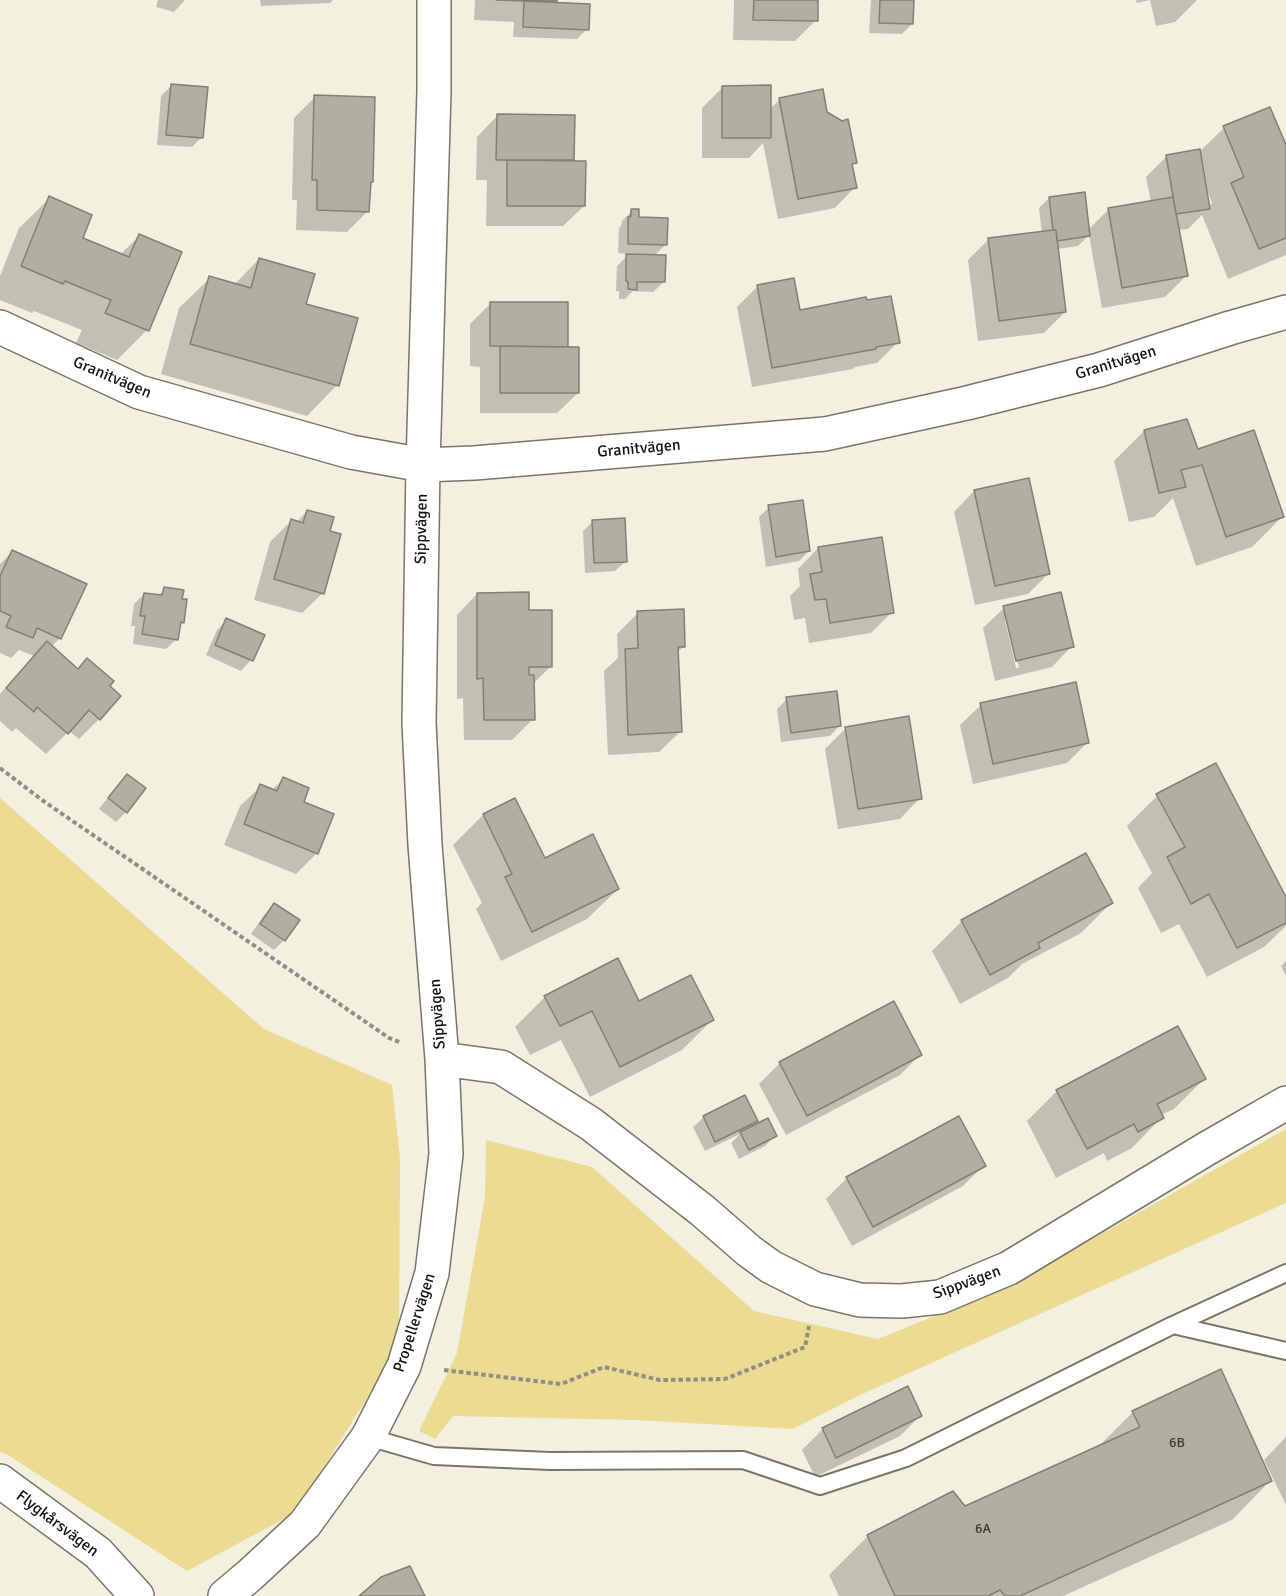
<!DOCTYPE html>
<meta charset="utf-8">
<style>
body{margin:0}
canvas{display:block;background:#f3f0e0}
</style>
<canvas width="1286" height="1596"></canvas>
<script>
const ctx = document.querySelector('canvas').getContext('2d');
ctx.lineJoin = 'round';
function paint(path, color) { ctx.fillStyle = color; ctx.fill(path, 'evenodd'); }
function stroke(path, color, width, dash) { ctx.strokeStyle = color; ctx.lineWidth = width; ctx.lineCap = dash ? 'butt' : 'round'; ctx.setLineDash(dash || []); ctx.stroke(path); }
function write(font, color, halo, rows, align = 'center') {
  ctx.font = font + ' Signika,sans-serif'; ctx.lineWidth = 4.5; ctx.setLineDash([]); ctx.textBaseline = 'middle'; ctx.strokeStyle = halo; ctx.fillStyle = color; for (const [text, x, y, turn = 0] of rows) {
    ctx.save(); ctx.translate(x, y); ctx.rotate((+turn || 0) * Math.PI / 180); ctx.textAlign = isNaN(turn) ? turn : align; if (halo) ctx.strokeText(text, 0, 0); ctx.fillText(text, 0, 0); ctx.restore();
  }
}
const green = new Path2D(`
 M0,798L264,1029L392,1085L400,1158L399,1347L295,1513L187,1571L8,1455L0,1452Z
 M1286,1129V1203L858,1396L793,1429L636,1420L453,1416L435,1439L419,1431L457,1353L485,1197L486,1140L592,1167L754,1311L878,1339L1013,1284Z`);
const shadow = new Path2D(`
 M158,0H185L174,12L156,7Z
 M260,0H333L330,3L261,6Z
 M475,0H555L553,4L587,29L577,39L513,37L514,22L474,20Z
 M734,0H816V20L795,41L733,40Z
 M871,0H913L912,24L902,34L869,33Z
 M1136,0H1197L1175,22L1156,26L1150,0L1137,3Z
 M171,86L202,137L192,147L157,145L161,96Z
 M723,87L769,110L779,100L822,91L826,113L855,162L851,166L855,187L835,208L778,219L763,143L749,158H702V108Z
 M315,97L368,211L347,232L296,230L297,200H292L294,118Z
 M497,116H573V162L584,206L563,226H486L487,180H476L477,137Z
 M1224,128L1286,148V255L1228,279L1202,215L1188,229L1178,230L1186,276L1165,297L1102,308L1089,235L1078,246L1057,249L1065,312L1044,333L978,341L968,260L989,239L1042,233L1039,208L1049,198L1088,230L1109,209L1151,202L1146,177L1167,156L1199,152ZM1207,190L1212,203L1208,207Z
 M50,198L81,238L120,255L139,236L147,330L117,360L76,343L82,330L34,311L32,313L0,300V276L19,228Z
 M632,211L666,244L653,257L664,282L653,292L633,291L625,299H619V291H616L617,266L629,254L618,253L619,228L621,226L622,221Z
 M259,259L304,305L337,385L307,416L161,374L179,308L210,278L234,285Z
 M758,286L799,311L898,342L877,363L855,367L853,369L752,387L737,307Z
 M491,303L566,348L578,393L557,413H480V367L470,366V324Z
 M1144,431L1197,451L1282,517L1252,547L1196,566L1173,498L1154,517L1129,522L1114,461Z
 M974,491L1049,573L1028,594L975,605L954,512Z
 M769,507L809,551L799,561L766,567L759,517Z
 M307,511L328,532L323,593L302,613L254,600L270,542L291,521L296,523Z
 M593,521L626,561L615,571L585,573L583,531Z
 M818,548L892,612L871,633L809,643L805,618L794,620L790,596L800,586L798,569Z
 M12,552L60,638L51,647L78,670L108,686L99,719L79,739L69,731L46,754L16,728L12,732L0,721V694L34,656L19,650L11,658L0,653V564Z
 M165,589L181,600L182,622L179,625L177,639L166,649L133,644L135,626H131L134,604L144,594L158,596Z
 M477,594L527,612L550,667L533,684V719L512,740H464L463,698L457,699V615Z
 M1004,608L1072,646L1052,667L995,681L983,628ZM1005,620H1008L1019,668H1016Z
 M638,613L684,646L677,653L680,732L659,752L608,755L604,671L618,658L617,634Z
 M227,620L263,636L251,660L241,671L206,655L217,630Z
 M787,699L840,725L830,736L781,742L777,709Z
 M981,705L1087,743L1067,763L973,784L960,725Z
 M846,728L920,798L900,819L838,829L825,749Z
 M127,776L126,812L116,822L99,809L117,786Z
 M283,779L302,803L332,815L316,854L296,874L224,845L240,806L261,786L272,790Z
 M1157,796L1286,901V926L1264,947L1207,977L1179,924L1161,933L1138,888L1152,873L1127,826Z
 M514,800L544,860L618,889L587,919L501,961L476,909L482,903L453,845L483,815Z
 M1111,903L1081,933L1022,964L1008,978L960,1004L932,951L962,921Z
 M274,905L284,940L274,950L251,934L264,915Z
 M1286,961V976L1281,966Z
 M545,997L639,1003L712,1020L682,1050L590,1097L561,1040L530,1055L515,1027Z
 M920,1055L900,1075L786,1135L759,1084L780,1063Z
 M1204,1079L1174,1109L1161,1115L1162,1117L1132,1148L1107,1161L1104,1153L1056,1178L1027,1121L1057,1091Z
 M704,1117L756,1121L748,1129L775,1136L765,1146L739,1159L731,1143L740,1134L705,1151L693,1127Z
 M958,1118L984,1165L963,1186L852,1246L826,1199L847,1178Z
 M1133,1412L1270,1481L1232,1520L1063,1596H839L829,1575L868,1536L964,1507L1097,1448Z
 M920,1416L900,1436L815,1477L802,1450L823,1429Z
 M1286,1437V1505L1264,1460Z`);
const building = new Path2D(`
 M496,0H557V2Z
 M754,0H818V21L753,20Z
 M880,0H914L913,24L879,23Z
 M524,1L590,4L589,30L523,27Z
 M171,84L208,87L203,138L166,135Z
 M771,85V138H722V86Z
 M823,89L827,112L842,121L848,119L857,163L852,164L857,188L798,199L779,98Z
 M314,95L375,97L373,182H371L369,212L317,210V180H312Z
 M1270,107L1286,145V238L1259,249L1231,183L1244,177L1223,126Z
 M497,114L575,115L574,160H496Z
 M1200,149L1210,209L1176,214L1166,155Z
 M507,160L586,161L585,206H507Z
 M1085,192L1090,236L1057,241L1056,230H1053L1049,197Z
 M49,196L92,215L83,238L129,257L139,234L182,252L149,331L105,313L111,300L65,281L63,284L21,266Z
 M1173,197L1188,276L1122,288L1108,208Z
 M631,209H639V217L668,218L667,245L628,244V217L631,216Z
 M1053,230H1056L1066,312L999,321L988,238Z
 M626,254L666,255L665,282H637V290L628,289V282L626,281Z
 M259,258L315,274L306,304L358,318L339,386L190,344L209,276L251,288Z
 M794,278L800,310L866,297L867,300L891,296L900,343L876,347V349L772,368L757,285Z
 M490,302H568V347L490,346Z
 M500,346L579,347V393H500Z
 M1187,419L1198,449L1254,430L1284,517L1226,537L1202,465L1181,470L1186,487L1159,493L1144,430Z
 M1029,478L1050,574L995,586L974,490Z
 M803,500L810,551L776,557L768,505Z
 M307,510L334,517L330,531L341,534L324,594L274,579L291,519L303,523Z
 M625,518L627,562L594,563L592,520Z
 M882,537L894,613L830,623L826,599L815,600L810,574L822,572L818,547Z
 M12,550L87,584L61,639L37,628L33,638L6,627L11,616L0,611V576Z
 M164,587L184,590L182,599H187L184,623L181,622L178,640L142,634L145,616H140L144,593L162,595Z
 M529,592V610H552V667H529V675H534L535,720H484L483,678L477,679V593Z
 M1061,592L1074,647L1016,661L1003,606Z
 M684,609L685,647H678L682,732L628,735L625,649L638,648L637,611Z
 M226,618L265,635L253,661L215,645Z
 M47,641L78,669L87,658L114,681L110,686L121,696L100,720L89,710L68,734L37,707L34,712L6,688Z
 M1076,682L1089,743L993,764L980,703Z
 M837,691L841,726L791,733L786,697Z
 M909,716L922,799L858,809L845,727Z
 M1216,763L1286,897V923L1237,948L1209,894L1191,904L1167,857L1185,847L1156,794Z
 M127,774L146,788L127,813L108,798Z
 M283,777L309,788L304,802L334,814L318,854L244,824L260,784L277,791Z
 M515,798L545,858L593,834L619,889L532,932L505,877L512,874L483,814Z
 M1086,853L1113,903L1038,943L1040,948L990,975L961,920Z
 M274,903L300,920L285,941L260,924Z
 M618,958L639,1001L691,975L714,1020L620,1067L592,1011L560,1026L544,996Z
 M894,1001L922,1055L807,1116L779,1062Z
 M1178,1026L1206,1079L1157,1104L1164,1118L1138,1132L1134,1124L1087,1149L1056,1090Z
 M745,1095L758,1121L715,1142L703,1116Z
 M959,1116L986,1166L873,1227L846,1177Z
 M768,1118L777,1136L749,1150L740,1132Z
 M1221,1369L1272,1481L1020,1596H1005L1000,1590L988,1596H895L867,1535L953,1491L965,1506L1140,1427L1132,1411Z
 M908,1386L922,1416L836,1458L822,1428Z
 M410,1566L425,1596H359L381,1577Z`);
const path = new Path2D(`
 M0,768L42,800L389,1038L402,1043
 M444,1370L561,1384L604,1367L660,1380L725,1379L805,1347L809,1326`);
const service = new Path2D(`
 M1173,1325L1286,1351
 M368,1437L434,1456L550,1461L743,1460L820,1486L906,1458L1173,1325L1286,1273`);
const minor = new Path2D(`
 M434,0V91L423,465L419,723L425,845L442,1059L501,1067L591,1124L703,1211L749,1251L771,1267L815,1289L860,1300L902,1301L940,1297L1009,1268L1206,1149L1286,1103
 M0,327L139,392L351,452L423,465L474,463L825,434L967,403L1099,370L1230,328L1286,312
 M0,1481L98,1553L137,1596
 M225,1596L250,1575L305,1524L368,1437L404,1366L432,1273L446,1154L442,1059`);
const numberNames = [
 ["6B",1177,1443],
 ["6A",983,1529]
];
const streetNames = [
 ["Granitvägen",1116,363,-17],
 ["Granitvägen",112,378,23],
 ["Granitvägen",639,449,-5],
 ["Sippvägen",422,529,-89],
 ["Sippvägen",438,1014,-94],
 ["Sippvägen",967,1283,-20],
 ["Propellervägen",415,1323,-72],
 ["Flygkårsvägen",57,1524,37]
];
paint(green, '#ebdb93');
paint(shadow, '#0003');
paint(building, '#b2afa1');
stroke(building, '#838072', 1.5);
stroke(service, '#797668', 20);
stroke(minor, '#797668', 36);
stroke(path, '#918f83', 4, [4.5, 3]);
stroke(service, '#fff', 16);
stroke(minor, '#fff', 33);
write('14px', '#3a3830', null, numberNames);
write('16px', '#12110b', '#fff', streetNames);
</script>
